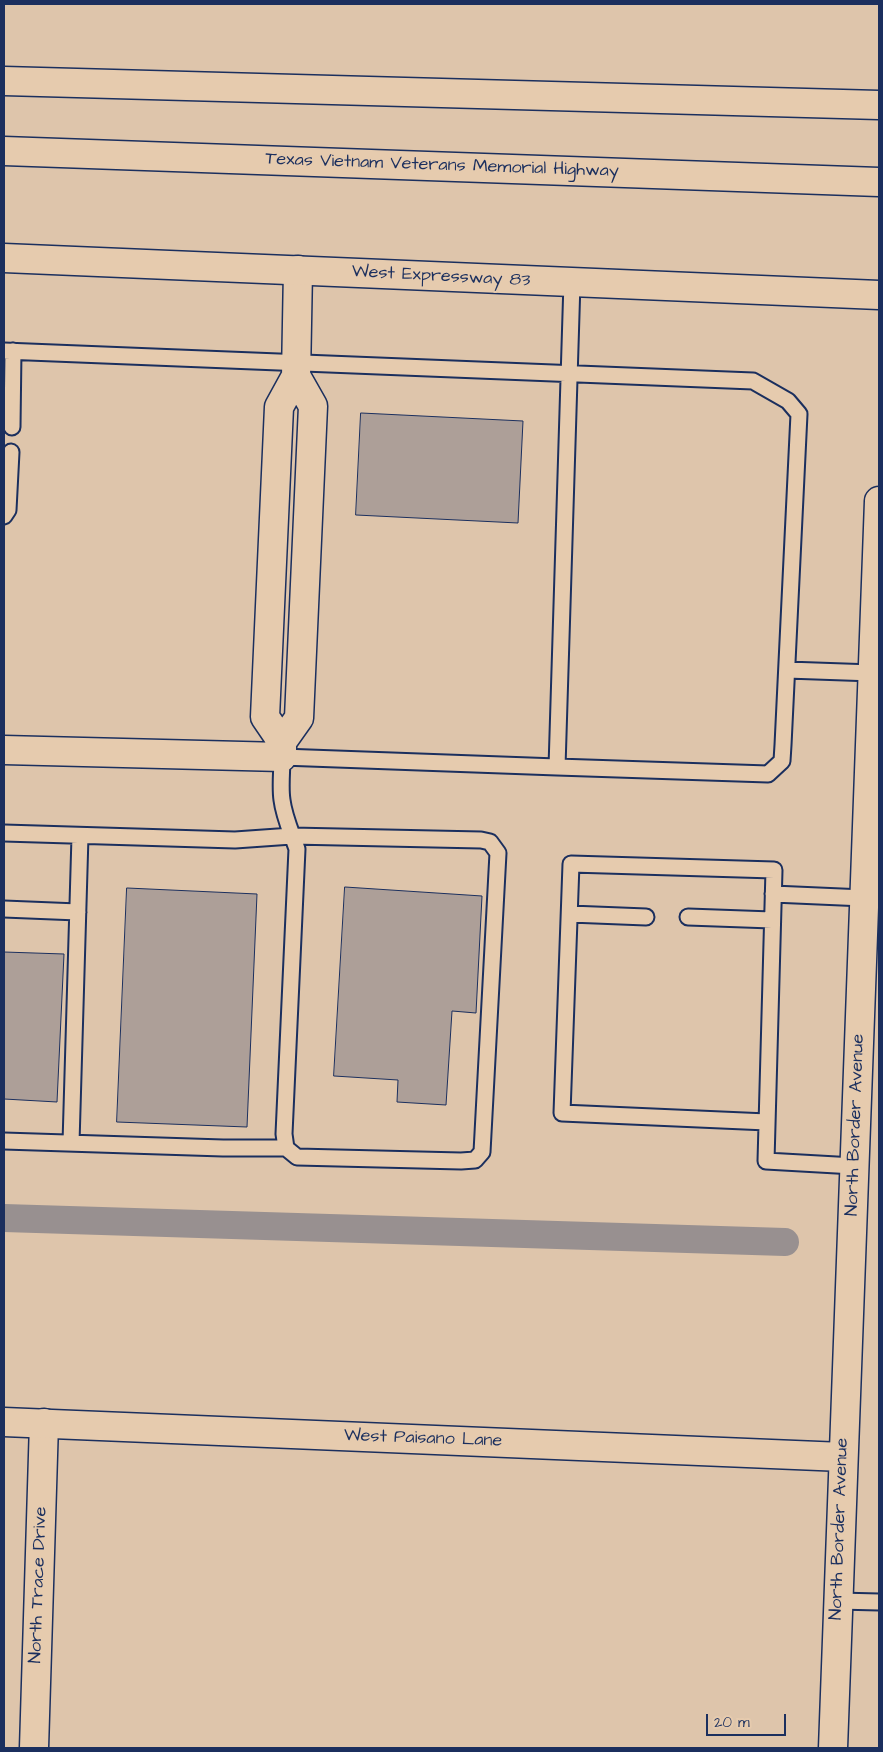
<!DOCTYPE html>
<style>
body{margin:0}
#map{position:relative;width:883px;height:1752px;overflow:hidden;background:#dec5ab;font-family:"Architects Daughter",sans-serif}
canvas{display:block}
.frame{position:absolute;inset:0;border:5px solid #1b2f5e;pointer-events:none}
.scale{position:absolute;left:706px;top:1714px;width:80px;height:22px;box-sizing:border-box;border:2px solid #1b2f5e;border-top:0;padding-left:6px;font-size:15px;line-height:18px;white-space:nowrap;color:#1b2f5e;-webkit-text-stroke:4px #e6cbae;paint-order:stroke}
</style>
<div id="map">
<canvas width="883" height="1752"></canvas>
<div class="frame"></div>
<div class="scale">20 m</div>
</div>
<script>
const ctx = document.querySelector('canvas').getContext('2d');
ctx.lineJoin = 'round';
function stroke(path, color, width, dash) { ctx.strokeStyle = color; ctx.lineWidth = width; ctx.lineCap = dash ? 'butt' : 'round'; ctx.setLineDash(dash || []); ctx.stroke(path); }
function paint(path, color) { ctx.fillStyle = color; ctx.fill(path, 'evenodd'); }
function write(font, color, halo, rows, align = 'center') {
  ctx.font = font + ' "Architects Daughter",sans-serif'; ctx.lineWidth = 4; ctx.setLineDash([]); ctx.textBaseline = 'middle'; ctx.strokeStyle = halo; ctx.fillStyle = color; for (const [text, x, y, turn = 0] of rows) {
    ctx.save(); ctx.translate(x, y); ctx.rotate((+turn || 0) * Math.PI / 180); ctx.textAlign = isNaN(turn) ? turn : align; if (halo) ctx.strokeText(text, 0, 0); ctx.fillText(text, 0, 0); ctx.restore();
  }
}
const canal = new Path2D(`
 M4,1218L785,1242`);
const building = new Path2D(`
 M361,413L523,421L518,523L356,515Z
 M345,887L482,896L476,1013L452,1011L446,1105L397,1102L398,1080L334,1076Z
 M127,888L257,894L247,1127L117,1122Z
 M4,952L64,954L57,1102L4,1099Z`);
const service = new Path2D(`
 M4,351L753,381L788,401L799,414L783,745L782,761L768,774L557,767C561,605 568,444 572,282
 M12,427L13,351
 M4,516L8,510L11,452
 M787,670L873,673
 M4,833L235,840L292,836L481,840L490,842L498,853L482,1152L475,1160L461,1161L297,1157L286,1148L284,1134L297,849C292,834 284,817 282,800C280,787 282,771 282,757L557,767
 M773,894L864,898
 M4,909L78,912
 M570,914L646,917
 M688,917L772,920
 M767,1122L562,1113L571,864L774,870L766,1161L854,1166
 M4,1141L223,1148H286
 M71,1143L80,836
 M838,1601L879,1602`);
const minor = new Path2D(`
 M282,742L299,718L313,406L296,376
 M4,750L282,757V742L265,717L279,407L296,376L298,270
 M34,1748L44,1423`);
const tertiary = new Path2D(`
 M4,1422L843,1457
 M833,1748L879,501`);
const secondary = new Path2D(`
 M4,258L879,295`);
const motorway = new Path2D(`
 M4,81L879,105
 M4,151L879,182`);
const streetNames = [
 ["Texas Vietnam Veterans Memorial Highway",442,166,2],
 ["West Expressway 83",441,277,3],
 ["North Border Avenue",856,1125,-88],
 ["West Paisano Lane",423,1439,2],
 ["North Border Avenue",840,1529,-88],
 ["North Trace Drive",39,1585,-88]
];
stroke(canal, '#989090', 28);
paint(building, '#ad9f98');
stroke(building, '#1b2f5e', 1);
stroke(service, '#1b2f5e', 19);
stroke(minor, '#1b2f5e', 31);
stroke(tertiary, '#1b2f5e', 31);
stroke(secondary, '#1b2f5e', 31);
stroke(motorway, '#1b2f5e', 31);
stroke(service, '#e6cbae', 15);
stroke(minor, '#e6cbae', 28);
stroke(tertiary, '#e6cbae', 28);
stroke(secondary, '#e6cbae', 28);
stroke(motorway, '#e6cbae', 28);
write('18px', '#1b2f5e', '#e6cbae', streetNames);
</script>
